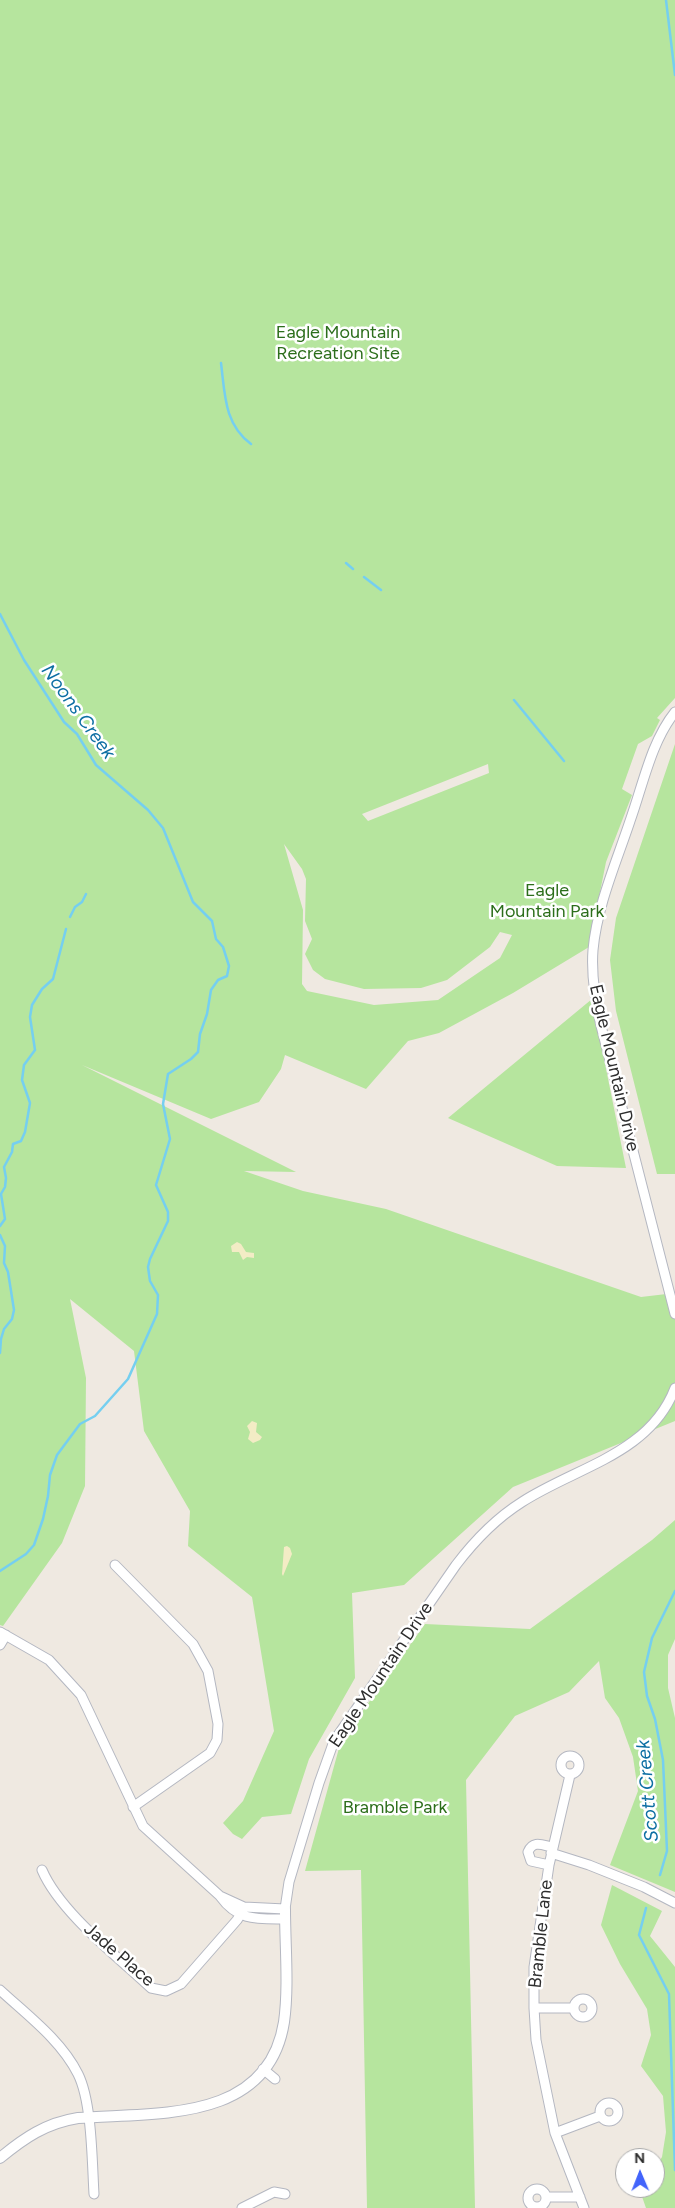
<!DOCTYPE html>
<style>
body{margin:0}
#map{position:relative;width:675px;height:2208px;overflow:hidden;background:#efe9e1;font-family:Figtree,sans-serif}
canvas{display:block}
.north{position:absolute;left:615px;top:2148px;width:50px;height:50px;box-sizing:border-box;background:#fff;border:1px solid #ababab;border-radius:50%;rotate:359deg;font-size:14px;font-weight:700;line-height:20px;text-align:center;color:#2e2e2e}
.north::after{content:'';display:block;margin:auto;width:18px;height:22px;background:#4264fb;clip-path:polygon(50% 0,100% 100%,50% 72%,0 100%)}
</style>
<div id="map">
<canvas width="675" height="2208"></canvas>
<div class="north">N</div>
</div>
<script>
const ctx = document.querySelector('canvas').getContext('2d');
ctx.lineJoin = 'round';
function paint(path, color) { ctx.fillStyle = color; ctx.fill(path, 'evenodd'); }
function stroke(path, color, width, dash) { ctx.strokeStyle = color; ctx.lineWidth = width; ctx.lineCap = dash ? 'butt' : 'round'; ctx.setLineDash(dash || []); ctx.stroke(path); }
function write(font, color, halo, rows, align = 'center') {
  ctx.font = font + ' Figtree,sans-serif'; ctx.lineWidth = 5; ctx.setLineDash([]); ctx.textBaseline = 'middle'; ctx.strokeStyle = halo; ctx.fillStyle = color; for (const [text, x, y, turn = 0] of rows) {
    ctx.save(); ctx.translate(x, y); ctx.rotate((+turn || 0) * Math.PI / 180); ctx.textAlign = isNaN(turn) ? turn : align; if (halo) ctx.strokeText(text, 0, 0); ctx.fillText(text, 0, 0); ctx.restore();
  }
}
const green = new Path2D(`
 M0,0H675V698L657,718L660,720L652,736L638,744L622,789L632,795L606,862L589,947L513,993L439,1033L408,1041L366,1089L285,1055L281,1069L259,1102L211,1119L82,1065L296,1172L244,1171L303,1191L386,1209L641,1297L675,1293V1421L513,1487L404,1585L352,1593L355,1678L309,1759L291,1814L262,1817L242,1839L233,1834L223,1823L243,1801L274,1731L252,1597L188,1546L190,1511L144,1431L134,1351L70,1299L86,1378L85,1486L62,1543L3,1626L0,1625ZM488,764L489,773L368,821L362,814ZM284,844L302,869L306,879L305,921L312,939L305,954L313,970L325,979L364,989L421,988L447,980L490,947L500,932L512,935L500,958L438,1000L374,1005L307,991L302,984L303,910Z
 M675,744V1174H657L616,1011L610,960L616,918Z
 M592,999L626,1168L557,1166L448,1118Z
 M675,1520V1639L668,1655V1688L675,1718V1892L610,1865L638,1791L633,1757L619,1718L605,1698L599,1661L569,1692L515,1716L466,1780L475,2208H367L361,1870L305,1871L341,1741L425,1624L530,1629L652,1540Z
 M612,1885L662,1911L650,1936L675,1967V2208H646L639,2188H655V2168L662,2157L666,2132L663,2096L641,2066L651,2035L647,2009L620,1964L601,1925Z`);
const sand = new Path2D(`
 M237,1242L241,1244L246,1252L254,1253V1258L247,1257L243,1260L239,1252H232L231,1246Z
 M252,1421L257,1423L256,1432L262,1437L260,1440L253,1443L248,1439L250,1432L247,1426Z
 M287,1546L290,1548L292,1554L283,1576L282,1574L284,1547Z`);
const stream = new Path2D(`
 M666,0L675,75
 M221,363C225,394 224,424 251,444
 M346,563L353,569
 M364,577L381,590
 M0,614L24,660L64,722L77,734L96,765L148,810L163,828L193,902L212,921L216,939L223,947L229,966L227,976L218,980L211,990L207,1014L200,1034L198,1052L191,1059L168,1074L163,1104L170,1139L156,1185L168,1212V1221L150,1259L148,1267L150,1281L158,1295L157,1314L128,1379L95,1416L80,1424L57,1455L50,1475L48,1496L43,1519L34,1545L26,1554L0,1571
 M514,700L564,761
 M70,917L75,907L82,902L86,894
 M0,1226L5,1219L1,1194L5,1187L6,1178L4,1167L12,1152L13,1144L21,1141L25,1132L30,1103L22,1080L24,1065L35,1050L30,1017L32,1005L42,989L53,979L66,929
 M0,1235L5,1246L4,1263L8,1272L14,1310L12,1319L4,1329L1,1339L0,1353
 M660,1875L667,1851L663,1760L655,1719L647,1696L644,1672L652,1638L675,1591
 M646,1908L639,1935L669,1994L675,2170`);
const minor = new Path2D(`
 M675,712C651,742 643,785 630,821C616,863 597,906 593,950C591,976 595,1000 601,1026L675,1314
 M115,1565L193,1644L208,1671L218,1724L217,1740L210,1753L133,1807
 M0,1632L49,1660L81,1695L143,1826L220,1896
 M0,1645L6,1635
 M561 1765a9 9 0 1 1 18 0a9 9 0 1 1-18 0Z
 M570,1775L549,1865L534,1967V2008L536,2040L555,2133L584,2208
 M551,1853L589,1865L644,1887L675,1903
 M549,1865L531,1861L528,1852C533,1840 542,1845 552,1847
 M42,1870C60,1912 117,1956 151,1988L166,1991L181,1984L237,1920L242,1912
 M285,1919C256,1919 238,1921 220,1896L244,1907L285,1909L289,1882L319,1783L334,1741L456,1565C475,1540 495,1519 522,1502C576,1467 650,1454 675,1388
 M0,1990C27,2015 61,2040 78,2074C92,2102 92,2161 94,2194
 M574 2008a9 9 0 1 1 18 0a9 9 0 1 1-18 0Z
 M534,2008H573
 M263,2069L275,2079
 M600 2112a9 9 0 1 1 18 0a9 9 0 1 1-18 0Z
 M555,2133L600,2116
 M528 2198a9 9 0 1 1 18 0a9 9 0 1 1-18 0Z
 M547,2197H580
 M242,2208L274,2192L285,2194`);
const tertiary = new Path2D(`
 M0,2158C24,2138 46,2123 78,2118C154,2112 268,2124 284,2022C289,1986 285,1946 285,1909`);
const parkNames = [
 ["Eagle Mountain",338,333],
 ["Recreation Site",338,354],
 ["Eagle",547,891],
 ["Mountain Park",547,912],
 ["Bramble Park",395,1808]
];
const streetNames = [
 ["Eagle Mountain Drive",614,1068,77],
 ["Eagle Mountain Drive",381,1675,-56],
 ["Bramble Lane",541,1934,-84],
 ["Jade Place",119,1955,41]
];
const waterNames = [
 ["Noons Creek",78,712,54],
 ["Scott Creek",648,1791,-95]
];
paint(green, '#b6e59e');
paint(sand, '#f3ecc5');
stroke(stream, '#75cff0', 2.5);
stroke(minor, '#b4b7c1', 11);
stroke(tertiary, '#b4b7c1', 12);
stroke(minor, '#fff', 9);
stroke(tertiary, '#fff', 10);
write('18px', '#2c6e1b', '#fff', parkNames);
write('18px', '#2e2e2e', '#fff', streetNames);
write('italic 19px', '#0d6fa3', '#fff', waterNames);
</script>
